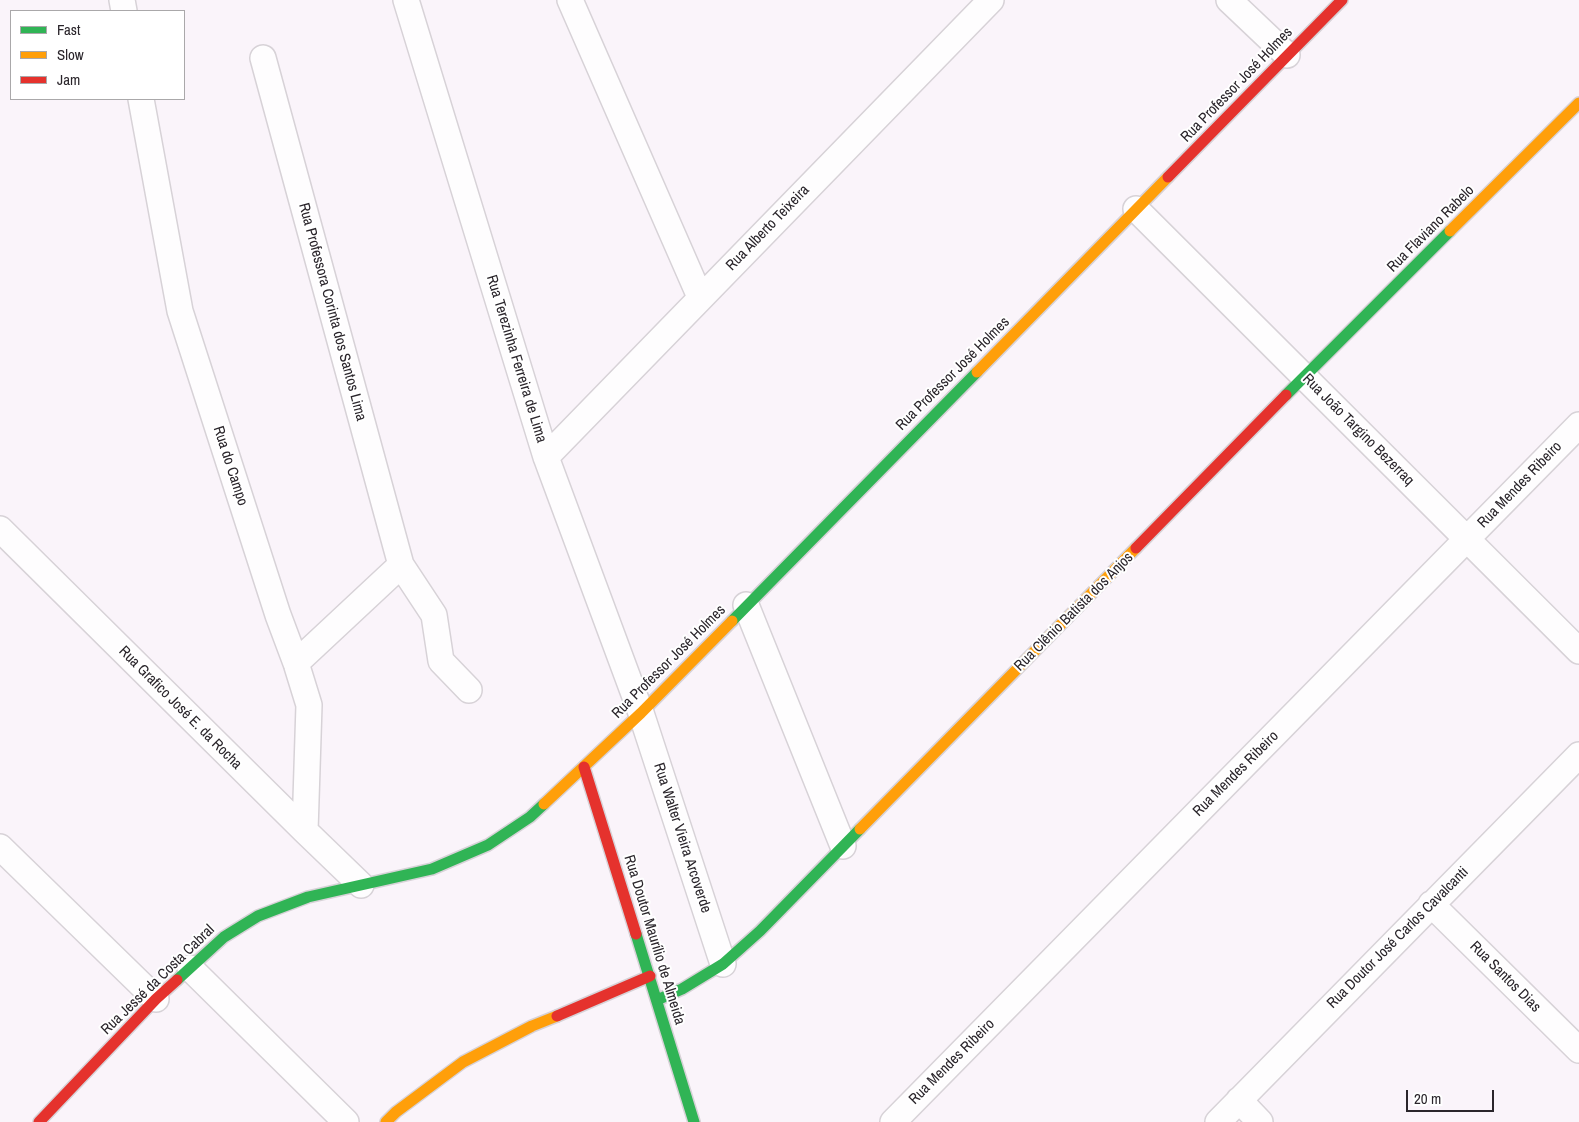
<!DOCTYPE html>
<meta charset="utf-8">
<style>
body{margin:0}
#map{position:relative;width:1579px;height:1122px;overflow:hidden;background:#faf4fa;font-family:"Archivo Narrow",sans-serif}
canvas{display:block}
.legend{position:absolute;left:10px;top:10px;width:175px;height:90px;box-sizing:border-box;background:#fff;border:1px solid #aaa8aa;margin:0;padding:6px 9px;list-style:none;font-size:15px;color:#2a252b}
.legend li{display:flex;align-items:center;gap:10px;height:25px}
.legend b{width:25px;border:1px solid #aaa8aa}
.scale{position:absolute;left:1406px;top:1090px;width:88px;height:22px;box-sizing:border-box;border:2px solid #2a252b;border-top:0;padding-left:6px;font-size:15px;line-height:18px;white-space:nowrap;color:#2a252b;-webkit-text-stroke:4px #fff;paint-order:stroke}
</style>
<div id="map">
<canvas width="1579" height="1122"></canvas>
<ul class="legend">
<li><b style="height:6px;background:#30b455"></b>Fast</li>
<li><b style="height:6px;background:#ff9f0a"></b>Slow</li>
<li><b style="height:6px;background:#e5322d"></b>Jam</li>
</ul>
<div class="scale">20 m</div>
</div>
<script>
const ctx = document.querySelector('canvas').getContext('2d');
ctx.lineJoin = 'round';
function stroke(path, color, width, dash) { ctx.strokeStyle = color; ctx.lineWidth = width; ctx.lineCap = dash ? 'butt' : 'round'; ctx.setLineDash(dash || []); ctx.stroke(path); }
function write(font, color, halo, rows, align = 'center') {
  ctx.font = font + ' "Archivo Narrow",sans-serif'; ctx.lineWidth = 4; ctx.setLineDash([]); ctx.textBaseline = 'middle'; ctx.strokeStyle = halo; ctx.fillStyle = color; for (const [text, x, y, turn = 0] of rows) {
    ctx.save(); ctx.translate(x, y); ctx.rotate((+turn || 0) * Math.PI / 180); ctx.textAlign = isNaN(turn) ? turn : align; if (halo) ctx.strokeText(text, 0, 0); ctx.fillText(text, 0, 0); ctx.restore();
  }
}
const street = new Path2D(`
 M122,0L124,11
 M406,0L546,457L641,713L723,964
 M570,0L700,297
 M1229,0L1287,55
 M263,58L401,565L296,663
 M141,99L180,311L278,615L296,663L309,705L305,831
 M1136,209L1579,651
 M546,457L991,0
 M0,529L305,831L361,885
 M401,565L434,615L441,661L469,690
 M746,605L843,846
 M0,847L156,999
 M1431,904L1579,1050
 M190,968L346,1122
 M1239,1100L1260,1122
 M893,1122L1579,425
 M1218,1122L1579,755`);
const fast = new Path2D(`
 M1286,395L1450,231
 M732,621L977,372
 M636,934L694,1122
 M177,980L224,937L258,916L308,897L432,869L488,845L530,817L544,804
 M657,1000L682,989L723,964L760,931L860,829`);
const slow = new Path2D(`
 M1450,231L1579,103
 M977,372L1168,177
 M544,804L641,713L732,621
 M860,829L1136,548
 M386,1122L396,1112L463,1062L532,1026L557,1016`);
const jam = new Path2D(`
 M1168,177L1342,0
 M1136,548L1286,395
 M584,767L636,934
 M557,1016L650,976
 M39,1122L156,999L177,980`);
const streetNames = [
 ["Rua Professor José Holmes",1237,85,-46],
 ["Rua Alberto Teixeira",768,228,-46],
 ["Rua Flaviano Rabelo",1431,229,-45],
 ["Rua Professora Corinta dos Santos Lima",332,312,75],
 ["Rua Terezinha Ferreira de Lima",516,359,73],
 ["Rua Professor José Holmes",953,374,-45],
 ["Rua João Targino Bezerraq",1358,430,45],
 ["Rua do Campo",230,466,72],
 ["Rua Mendes Ribeiro",1520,485,-46],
 ["Rua Clênio Batista dos Anjos",1074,612,-45],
 ["Rua Professor José Holmes",669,662,-45],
 ["Rua Grafico José E. da Rocha",180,708,45],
 ["Rua Mendes Ribeiro",1236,774,-45],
 ["Rua Walter Vieira Arcoverde",682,838,72],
 ["Rua Doutor José Carlos Cavalcanti",1398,938,-45],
 ["Rua Doutor Maurílio de Almeida",654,940,73],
 ["Rua Santos Dias",1505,977,45],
 ["Rua Jessé da Costa Cabral",158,980,-44],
 ["Rua Mendes Ribeiro",952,1062,-45]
];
stroke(street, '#d7d2d7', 28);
stroke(fast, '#d7d2d7', 14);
stroke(slow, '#d7d2d7', 14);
stroke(jam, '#d7d2d7', 14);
stroke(street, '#fefdfe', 25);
stroke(fast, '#30b455', 11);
stroke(slow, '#ff9f0a', 11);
stroke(jam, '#e5322d', 11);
write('15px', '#2a252b', '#fff', streetNames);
</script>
